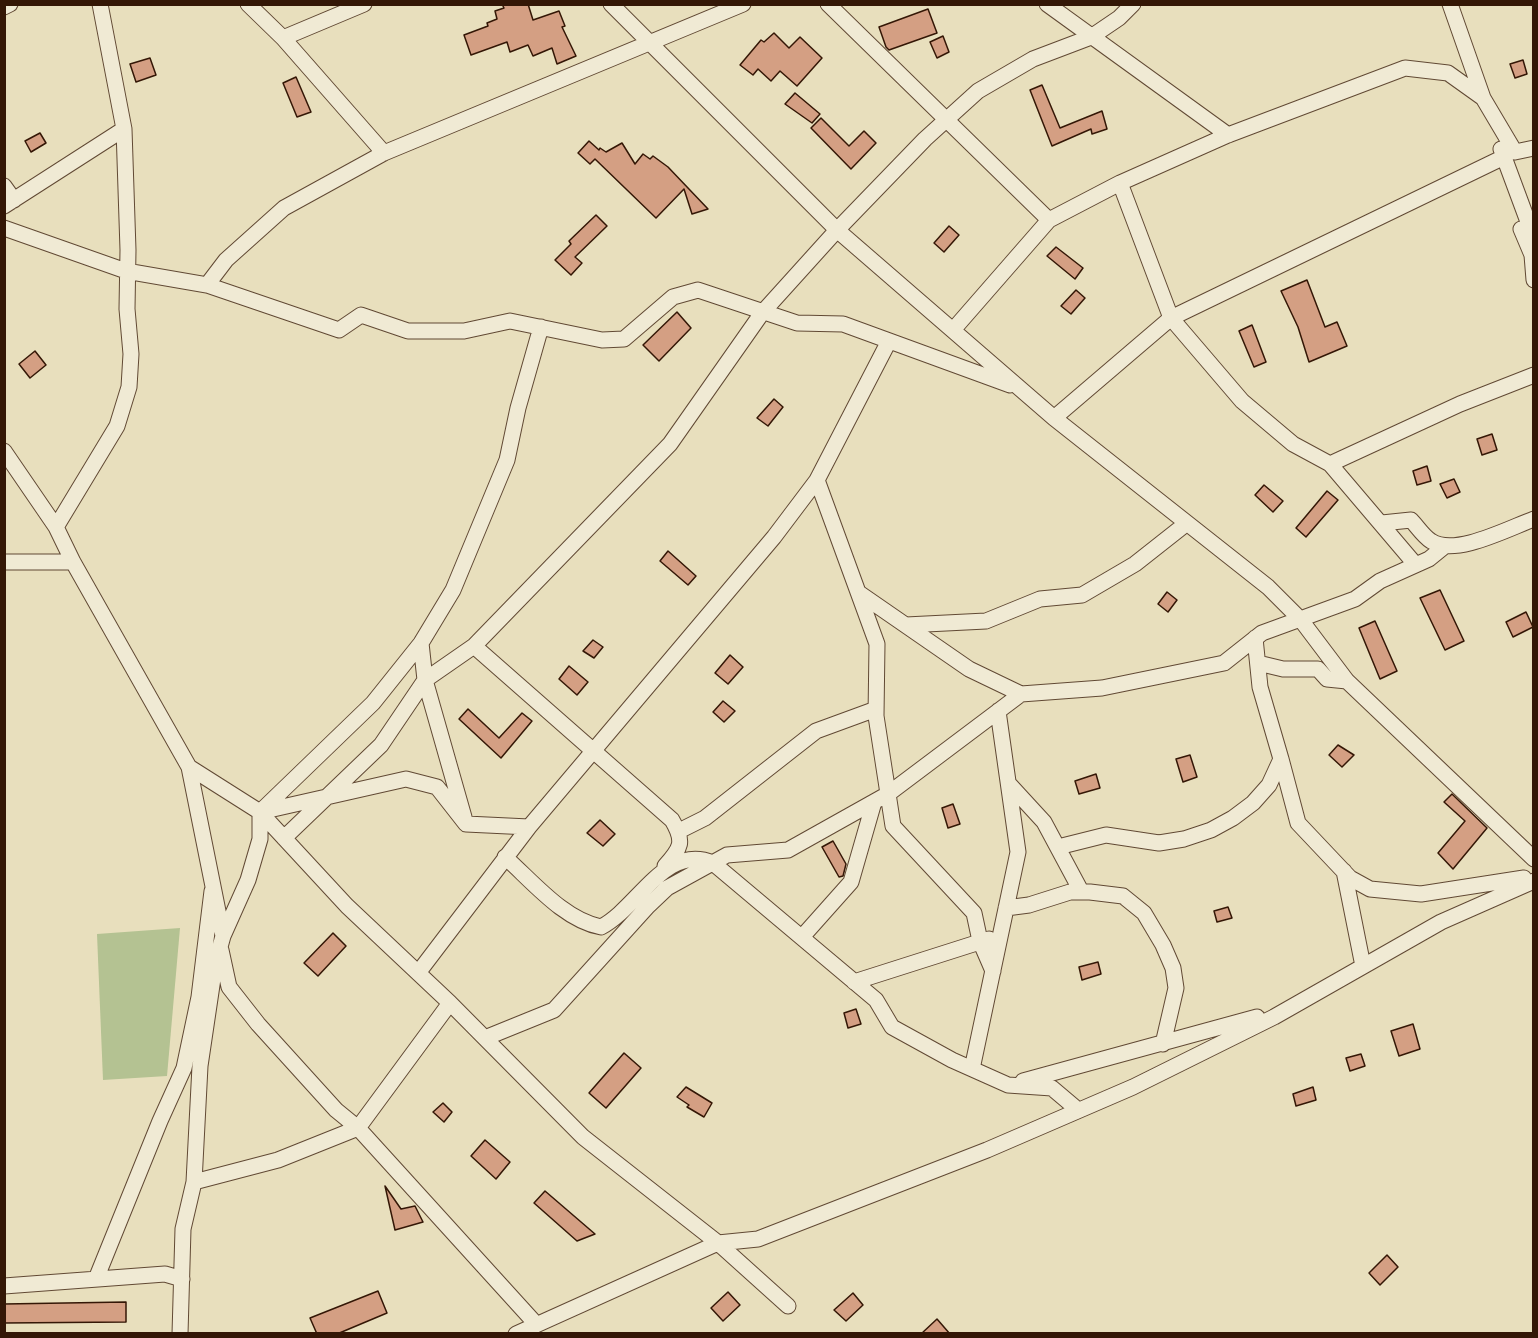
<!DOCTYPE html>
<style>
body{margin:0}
#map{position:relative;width:1538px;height:1338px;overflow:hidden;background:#e8dfbd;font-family:"Sorts Mill Goudy",serif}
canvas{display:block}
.frame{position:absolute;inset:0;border:6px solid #341706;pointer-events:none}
</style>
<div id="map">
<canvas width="1538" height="1338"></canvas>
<div class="frame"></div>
</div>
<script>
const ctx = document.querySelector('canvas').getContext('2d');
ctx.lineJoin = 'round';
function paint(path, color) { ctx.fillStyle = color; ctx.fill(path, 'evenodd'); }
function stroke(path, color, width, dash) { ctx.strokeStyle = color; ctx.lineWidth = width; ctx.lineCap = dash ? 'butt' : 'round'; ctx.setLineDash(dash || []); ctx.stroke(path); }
const green = new Path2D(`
 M180,928L167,1076L103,1080L97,934Z`);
const building = new Path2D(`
 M502,4H528L533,20L559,11L565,26L562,27L576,56L557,64L552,48L533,56L528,45L510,52L507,42L471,55L464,35L488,26L487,23L497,19L495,11L504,8Z
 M928,9L937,33L889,50L886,47L879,27Z
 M774,33L789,48L800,37L822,58L797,86L780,71L771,81L758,69L753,75L740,65L761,40L764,42Z
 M943,36L949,52L937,58L930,42Z
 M150,58L156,75L136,82L130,64Z
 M1523,60L1527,74L1515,78L1510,64Z
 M296,77L311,112L297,117L283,83Z
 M1042,85L1060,128L1102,111L1107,129L1092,134L1091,129L1052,146L1030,90Z
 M795,93L820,114L812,123L785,104Z
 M821,118L849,146L864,131L876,143L851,169L811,128Z
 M40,133L46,143L31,152L25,141Z
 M589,141L599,150L600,148L606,152L622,143L635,164L643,154L650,159L653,156L668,167L708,209L692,214L684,189L656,218L595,159L590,164L578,153Z
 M596,215L607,226L575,257L582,263L571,275L555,260L571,244L569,241Z
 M949,226L959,235L944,252L934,243Z
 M1056,247L1083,268L1075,279L1047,256Z
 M1307,280L1325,327L1337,322L1347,346L1309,362L1298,327L1281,291Z
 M1076,290L1085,298L1071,314L1061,306Z
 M677,312L691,328L659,361L643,345Z
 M1252,325L1266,362L1254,367L1239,331Z
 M35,351L46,365L30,378L19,364Z
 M774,399L783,407L768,426L757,418Z
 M1492,434L1497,450L1482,455L1477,439Z
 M1427,466L1431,481L1417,485L1413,471Z
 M1454,479L1460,492L1447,498L1440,484Z
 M1264,485L1283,501L1273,512L1255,495Z
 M1327,491L1338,500L1306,537L1296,528Z
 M668,551L696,576L688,585L660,561Z
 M1440,590L1464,641L1445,650L1420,598Z
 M1167,592L1177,600L1168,612L1158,604Z
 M1526,612L1533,627L1513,637L1506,622Z
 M1375,621L1397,671L1380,679L1359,628Z
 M593,640L603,647L594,658L583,651Z
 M730,655L743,667L728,684L715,673Z
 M569,666L588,682L577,695L559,679Z
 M723,701L735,711L724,722L713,712Z
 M468,709L499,738L522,713L532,721L501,758L459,719Z
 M1338,745L1354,755L1342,767L1329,755Z
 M1190,755L1197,777L1183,782L1176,759Z
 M1096,774L1100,788L1079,794L1075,781Z
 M1452,794L1487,828L1453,869L1438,853L1465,821L1444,802Z
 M953,804L960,824L948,828L942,808Z
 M600,820L615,834L603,846L587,833Z
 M833,841L846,864L843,876L839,877L822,847Z
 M1228,907L1232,918L1217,922L1214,911Z
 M333,933L346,946L318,976L304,963Z
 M1098,962L1101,974L1082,980L1079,967Z
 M856,1009L861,1024L848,1028L844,1013Z
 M1413,1024L1420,1049L1399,1056L1391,1031Z
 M624,1053L641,1068L606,1108L589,1093Z
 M1361,1054L1365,1066L1350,1071L1346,1058Z
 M686,1087L712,1103L704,1117L687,1107L689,1105L677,1097Z
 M1313,1087L1316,1100L1296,1106L1293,1094Z
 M443,1103L452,1112L444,1122L433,1112Z
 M485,1140L510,1162L496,1179L471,1156Z
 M385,1186L401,1209L415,1206L423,1222L395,1230Z
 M545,1191L595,1234L577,1241L534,1203Z
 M1387,1255L1398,1267L1380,1285L1369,1273Z
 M378,1291L387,1313L337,1334H317L310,1318Z
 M728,1292L740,1305L723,1321L711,1308Z
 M853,1293L863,1305L846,1321L834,1310Z
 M126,1302V1322L4,1323V1304Z
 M937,1319L950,1334H921Z`);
const minor = new Path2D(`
 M248,4L283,38L384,153
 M611,4L837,230L1054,418L1268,587L1301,620L1347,681L1534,859
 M828,4L1049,220L953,330
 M1047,4L1228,135
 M1450,4L1483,98
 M4,7L10,4
 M283,38L364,4
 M1501,149L1534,238
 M1120,183L1171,318L1242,401L1293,444L1330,464L1415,564
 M4,186L14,200
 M4,206L124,129
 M1049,220L1120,183L1228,135L1405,68L1448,73L1483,98L1515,152L1534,148
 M4,228L126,271L207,285L339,330L361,315L408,331H464L510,321L602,340L624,339L673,297L698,290L797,323L843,324L1010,385
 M1521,229L1532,255L1534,280
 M207,285L226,260L284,208L384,153L743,4
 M889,341L817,480L877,644L876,716L893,826L974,913L980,941L993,971
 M1054,418L1171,318L1504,157
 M4,451L56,527L73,562L189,767L223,936
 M1330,464L1460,404L1534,375
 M1382,523L1411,520C1417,526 1423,536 1431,541C1455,557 1509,528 1534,519
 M56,527L117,426L129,387L131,354L127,309L128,250L124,129L100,4
 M4,562H73
 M859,593L969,669L1021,694
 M906,625L986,621L1040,599L1082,595L1135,564L1187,523
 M421,643L425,680L464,817
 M474,646L672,820C685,842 681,848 665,866
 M1258,663L1283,669H1318L1327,679L1347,681
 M1281,759L1298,823L1350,878L1370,889L1421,894L1524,878
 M189,767L260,812L347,906L450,1003L583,1137L718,1243L788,1306
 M1010,785L1044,822L1081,891
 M260,812L406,779L437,787L466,824L529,827
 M679,831L705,818L816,731L876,709
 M284,838L381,745L425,680L474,646L670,444L762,313L837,230L925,139L978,91L1033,59L1091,37L1119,18L1133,4
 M1058,847L1106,835L1159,843L1184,839L1211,830L1233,818L1253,803L1269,785L1281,759L1260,687L1255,638
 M505,857C533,882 564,920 601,927C638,908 665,843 713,863L876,1000L892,1027L952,1060L1008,1085L1052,1088L1078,1110
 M1344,871L1363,966
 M1006,908L1029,905L1070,892H1090L1123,896L1144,913L1163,945L1173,968L1176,988L1163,1044
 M802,937L851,882L874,802
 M221,950L229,987L258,1024L336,1110L358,1128L536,1324
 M418,973L529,827L774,537L817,480
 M854,982L989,939
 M485,1038L554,1010L648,906L667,888L727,855L788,850L888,794L1021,694L1102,688L1224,663L1262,633L1355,599L1380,581L1429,559L1445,546
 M972,1069L1018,852L998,711
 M1023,1081L1257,1017
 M194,1182L278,1160L358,1128L450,1003
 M96,1279L160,1121L184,1068L199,997L212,891
 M4,1286L165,1274L182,1279
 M180,1334L183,1229L194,1182L200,1066L215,965L223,936L248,880L260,839V812L373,703L421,643L453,590L507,460L518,408L541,327
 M516,1334L718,1243L758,1239L987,1150L1133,1087L1274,1017L1441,922L1534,881`);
paint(green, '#b4c292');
paint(building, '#d49f83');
stroke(building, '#341706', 1.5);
stroke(minor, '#614934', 17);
stroke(minor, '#f0ead4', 15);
</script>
